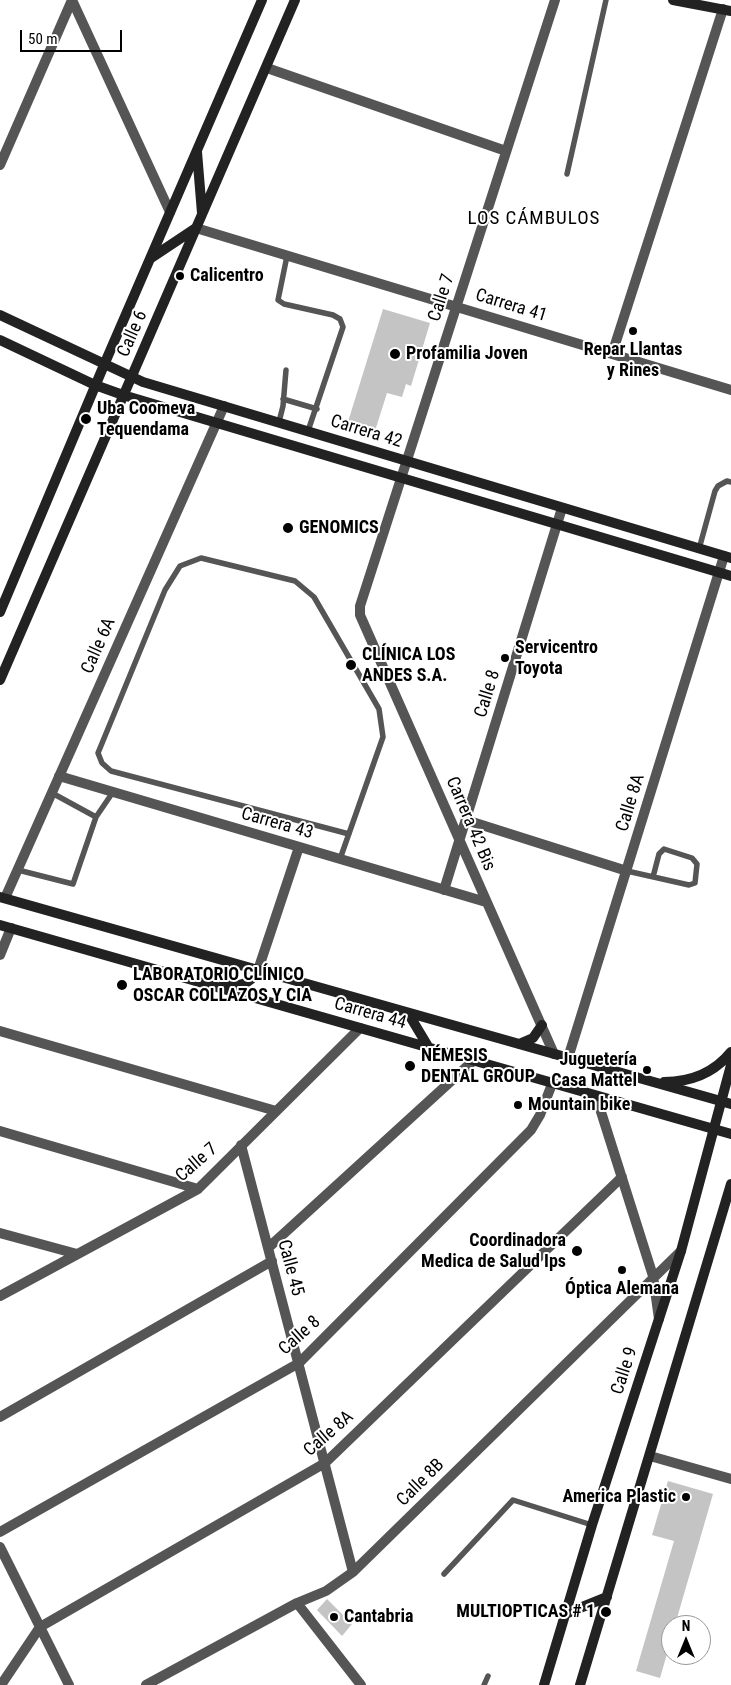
<!DOCTYPE html>
<meta charset="utf-8">
<style>
body{margin:0}
#map{position:relative;width:731px;height:1685px;overflow:hidden;background:#fff;font-family:"Roboto Condensed",sans-serif}
canvas{display:block}
.north{position:absolute;left:661px;top:1615px;width:50px;height:50px;box-sizing:border-box;background:#fff;border:1px solid #999;border-radius:50%;rotate:0deg;font-size:14px;font-weight:700;line-height:20px;text-align:center;color:#000}
.north::after{content:'';display:block;margin:auto;width:18px;height:22px;background:#000;clip-path:polygon(50% 0,100% 100%,50% 72%,0 100%)}
.scale{position:absolute;left:20px;top:30px;width:102px;height:22px;box-sizing:border-box;border:2px solid #000;border-top:0;padding-left:6px;font-size:15px;line-height:18px;white-space:nowrap;color:#000;-webkit-text-stroke:4px #fff;paint-order:stroke}
</style>
<div id="map">
<canvas width="731" height="1685"></canvas>
<div class="north">N</div>
<div class="scale">50 m</div>
</div>
<script>
const ctx = document.querySelector('canvas').getContext('2d');
ctx.lineJoin = 'round';
function paint(path, color) { ctx.fillStyle = color; ctx.fill(path, 'evenodd'); }
function stroke(path, color, width, dash) { ctx.strokeStyle = color; ctx.lineWidth = width; ctx.lineCap = dash ? 'butt' : 'round'; ctx.setLineDash(dash || []); ctx.stroke(path); }
function write(font, color, halo, rows, align = 'center') {
  ctx.font = font + ' "Roboto Condensed",sans-serif'; ctx.lineWidth = 4; ctx.setLineDash([]); ctx.textBaseline = 'middle'; ctx.strokeStyle = halo; ctx.fillStyle = color; for (const [text, x, y, turn = 0] of rows) {
    ctx.save(); ctx.translate(x, y); ctx.rotate((+turn || 0) * Math.PI / 180); ctx.textAlign = isNaN(turn) ? turn : align; if (halo) ctx.strokeText(text, 0, 0); ctx.fillText(text, 0, 0); ctx.restore();
  }
}
const building = new Path2D(`
 M383,309L430,323L411,386L406,384L402,397L387,393L374,434L347,425Z
 M668,1481L713,1494L675,1625H671V1640L660,1678L636,1671L674,1541L652,1535Z
 M327,1599L352,1624L342,1636L317,1610Z`);
const lane = new Path2D(`
 M567,174L606,0
 M287,256L278,300L284,304L333,315L340,319L343,327L308,431
 M283,399L317,409
 M279,422L283,406L286,370
 M699,549L715,491L718,486L727,481L731,482
 M96,817L113,792
 M340,859L383,737L379,709L314,597L295,581L201,558L180,566L165,590L98,753L102,763L111,771L349,834
 M18,870L73,884L96,817L52,793
 M627,871L689,885L695,883L697,864L692,858L664,849L659,854L653,877
 M444,1574L513,1500L592,1525
 M484,1685L488,1676`);
const street = new Path2D(`
 M72,0L170,212
 M267,68L506,151
 M0,165L72,0
 M196,228L731,390
 M612,354L723,9
 M59,776L486,902
 M466,820L627,871
 M444,890L562,508
 M5,898L224,406
 M0,955L11,928
 M258,970L299,847
 M0,1031L276,1111
 M554,1054L360,615V606L555,0
 M568,1058L724,556
 M596,1096L653,1276L659,1319
 M0,1131L198,1189
 M241,1145L353,1572
 M0,1233L77,1254
 M268,1248L473,1061
 M0,1296L198,1189L360,1028
 M0,1417L272,1261
 M650,1456L731,1479
 M0,1532L299,1363L531,1130L540,1115L552,1084
 M0,1547L69,1685
 M297,1603L361,1685
 M1,1685L40,1627L325,1463L622,1177
 M146,1685L297,1603L326,1591L353,1572L681,1251`);
const secondary = new Path2D(`
 M673,0L731,11
 M197,152L202,213
 M151,258L196,228
 M0,315L143,382L731,558
 M0,340L95,385L123,395L731,576
 M0,612L104,365L262,0
 M0,680L295,0
 M0,897L731,1104
 M0,925L731,1134
 M224,983C239,987 250,985 258,970
 M408,1013L429,1048
 M519,1044L533,1038L542,1025
 M664,1082C691,1082 714,1073 731,1052
 M565,1614L607,1597
 M544,1685L592,1525L681,1251L731,1065
 M580,1685L731,1184`);
const markers = [
 [180,276,5,"#000"],
 [633,331,5,"#000"],
 [395,354,6,"#000"],
 [86,419,6,"#000"],
 [288,528,6,"#000"],
 [505,658,5,"#000"],
 [351,665,6,"#000"],
 [122,985,6,"#000"],
 [410,1066,6,"#000"],
 [647,1070,5,"#000"],
 [518,1105,5,"#000"],
 [577,1251,6,"#000"],
 [622,1270,5,"#000"],
 [686,1497,5,"#000"],
 [606,1612,6,"#000"],
 [334,1617,5,"#000"]
];
const poiNames = [
 ["Calicentro",190,276],
 ["Repar Llantas",633,350,"center"],
 ["y Rines",633,371,"center"],
 ["Profamilia Joven",406,354],
 ["Uba Coomeva",97,409],
 ["Tequendama",97,430],
 ["GENOMICS",299,528],
 ["Servicentro",515,648],
 ["Toyota",515,669],
 ["CLÍNICA LOS",362,655],
 ["ANDES S.A.",362,676],
 ["LABORATORIO CLÍNICO",133,975],
 ["OSCAR COLLAZOS Y CIA",133,996],
 ["NÉMESIS",421,1056],
 ["DENTAL GROUP",421,1077],
 ["Juguetería",637,1060,"right"],
 ["Casa Mattel",637,1081,"right"],
 ["Mountain bike",528,1105],
 ["Coordinadora",566,1241,"right"],
 ["Medica de Salud Ips",566,1262,"right"],
 ["Óptica Alemana",622,1289,"center"],
 ["America Plastic",676,1497,"right"],
 ["MULTIOPTICAS # 1",595,1612,"right"],
 ["Cantabria",344,1617]
];
const streetNames = [
 ["Calle 7",442,298,-72],
 ["Carrera 41",511,306,17],
 ["Calle 6",133,334,-66],
 ["Carrera 42",366,432,17],
 ["Calle 6A",99,646,-66],
 ["Calle 8",488,694,-73],
 ["Calle 8A",631,803,-73],
 ["Carrera 43",277,824,16],
 ["Carrera 42 Bis",470,824,67],
 ["Carrera 44",370,1014,16],
 ["Calle 7",197,1163,-41],
 ["Calle 45",290,1268,75],
 ["Calle 8",300,1336,-42],
 ["Calle 9",625,1371,-72],
 ["Calle 8A",329,1434,-41],
 ["Calle 8B",421,1483,-45]
];
const neighbourhoodNames = [
 ["LOS CÁMBULOS",534,219]
];
paint(building, '#c4c4c4');
stroke(lane, '#555', 5.5);
stroke(street, '#555', 10);
stroke(secondary, '#222', 10);
for (const [x, y, r, color] of markers) { const dot = new Path2D(); dot.arc(x, y, r, 0, 2 * Math.PI); ctx.fillStyle = color; ctx.fill(dot); stroke(dot, '#fff', 2); }
write('bold 18px', '#000', '#fff', poiNames, 'left');
write('18px', '#000', '#fff', streetNames);
ctx.letterSpacing = '1px';
write('19px', '#000', '#fff', neighbourhoodNames);
ctx.letterSpacing = '0px';
</script>
